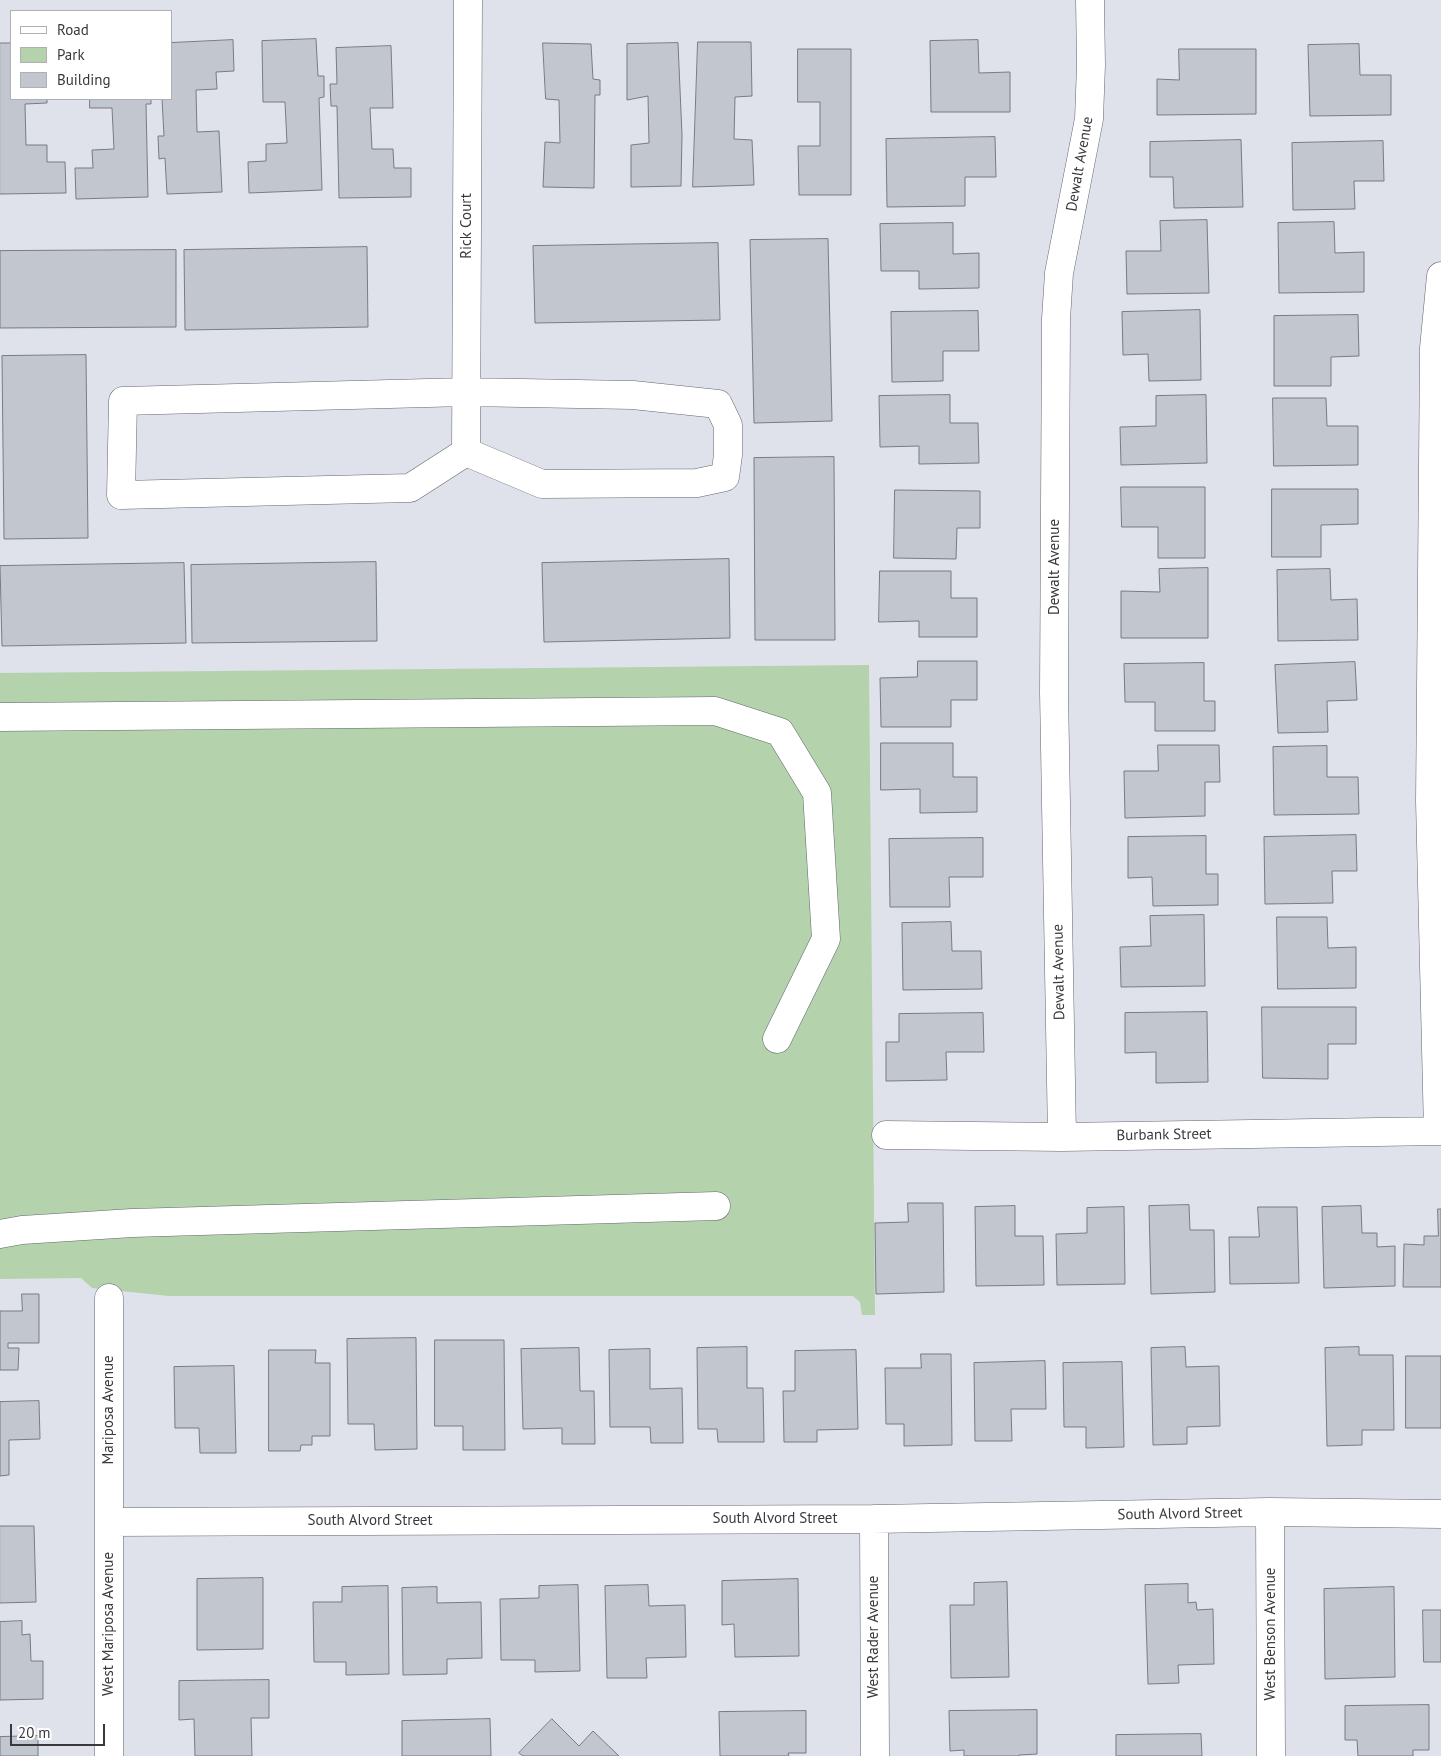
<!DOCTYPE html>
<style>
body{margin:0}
#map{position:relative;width:1441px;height:1756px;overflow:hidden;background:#dfe2eb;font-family:"PT Sans",sans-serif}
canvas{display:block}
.legend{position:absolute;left:10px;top:10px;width:162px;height:90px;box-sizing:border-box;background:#fff;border:1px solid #afb0b1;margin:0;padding:6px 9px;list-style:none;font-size:15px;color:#38393d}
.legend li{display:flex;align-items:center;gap:10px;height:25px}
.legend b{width:25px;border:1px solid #afb0b1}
.scale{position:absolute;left:10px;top:1724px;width:95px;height:22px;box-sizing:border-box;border:2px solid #38393d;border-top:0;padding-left:6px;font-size:15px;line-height:18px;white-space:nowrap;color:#38393d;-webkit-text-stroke:4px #fff;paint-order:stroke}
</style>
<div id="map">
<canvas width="1441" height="1756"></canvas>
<ul class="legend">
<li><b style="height:6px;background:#fff"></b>Road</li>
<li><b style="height:14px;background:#b4d2ac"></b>Park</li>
<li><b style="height:14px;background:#c2c6ce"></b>Building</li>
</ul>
<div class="scale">20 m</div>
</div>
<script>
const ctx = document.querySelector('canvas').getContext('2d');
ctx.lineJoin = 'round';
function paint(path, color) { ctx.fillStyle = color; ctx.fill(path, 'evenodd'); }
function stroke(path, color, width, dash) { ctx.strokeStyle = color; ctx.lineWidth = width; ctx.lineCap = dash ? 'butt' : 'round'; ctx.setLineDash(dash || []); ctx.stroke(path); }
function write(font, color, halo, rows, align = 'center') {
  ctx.font = font + ' "PT Sans",sans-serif'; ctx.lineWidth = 5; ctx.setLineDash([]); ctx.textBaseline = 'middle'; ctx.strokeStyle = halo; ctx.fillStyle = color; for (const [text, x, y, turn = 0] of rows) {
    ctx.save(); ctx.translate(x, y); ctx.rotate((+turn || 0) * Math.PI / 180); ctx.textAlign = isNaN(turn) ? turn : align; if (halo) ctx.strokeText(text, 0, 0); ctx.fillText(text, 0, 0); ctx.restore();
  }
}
const green = new Path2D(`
 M869,665L875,1315H862L860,1302L853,1296H169L92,1288L81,1278L0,1279V673Z`);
const building = new Path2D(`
 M316,39L318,76H324V97L319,98L322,190L249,193L248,162L266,161V144L287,143L285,102H263L262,41Z
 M233,40L234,71L216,72L217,89L196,90L197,132L219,131L222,192L167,194L165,158L159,159L158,136H164L162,99H171V43Z
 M978,40L979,73L1010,72V112H931L930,41Z
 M698,42H751L752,96L735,97L734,139L752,140L754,185L693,187Z
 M0,43H11V99H47V103L25,104L26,145H47V162H65L66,193L0,194Z
 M543,43L591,44L593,79L600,80V95H595L594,188L543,187L545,142L560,143L559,100L546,99Z
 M678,43L682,135L681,186L631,187V145L649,143L648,96L627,100V44Z
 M1359,44L1360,75H1391V115L1310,116L1308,45Z
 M391,46L393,108H370L372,149H393L394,168H411V197L339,198L337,106H331L330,84H337L336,48Z
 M798,49H851V195H799L798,146H820V102H798Z
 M1179,49H1256V114L1157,115V79L1179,80Z
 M90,99H151V104H146L148,197L76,199L75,168H93L92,150L114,149L112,108H90Z
 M995,137L996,177H965V206L887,207L886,139Z
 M1241,140L1243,207L1174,208L1173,177H1150V142Z
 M1383,141L1384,181H1354L1355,209L1293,210L1292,143Z
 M1207,220L1209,293L1127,294L1126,251H1161L1160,221Z
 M1334,222L1335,253L1364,252V292L1279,293L1278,223Z
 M953,223V254L979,253V288L919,289V271H881L880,224Z
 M828,239L832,421L754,423L750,240Z
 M718,243L720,320L535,323L533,246Z
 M367,247L368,327L185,330L184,250Z
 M176,250V327L0,328V251Z
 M1200,310L1201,380L1149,381L1148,354L1123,355L1122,312Z
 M978,311L979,351H943V381L892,382L891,312Z
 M1358,315L1359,356L1331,357V386H1274V316Z
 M86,355L88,538L4,539L2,356Z
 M950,395V423H978L979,463L919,464V446L880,447L879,396Z
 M1206,395L1207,463L1121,465L1120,427L1156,426V396Z
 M1273,398H1326L1327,426H1358V465L1274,466Z
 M834,457L835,640H755L754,458Z
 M1121,487H1205V558H1158V527H1122Z
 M1272,489H1358V524L1321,525V557H1272Z
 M895,490L980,491V528H957L956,559L894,558Z
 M729,559L730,638L544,642L542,563Z
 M376,562L377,641L192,643L191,565Z
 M184,563L186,643L2,646L0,566Z
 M1208,568V638H1121V591L1160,592L1159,569Z
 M1330,569L1331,600L1357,599L1358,640L1278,641L1277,570Z
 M880,571H951V598H977V637H919V621L879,622Z
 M918,661H977V700H951V727H881L880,678L917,677Z
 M1355,662L1357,700L1327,701L1328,732L1278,733L1275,665Z
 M1204,663V701H1215V731H1155V702H1125L1124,664Z
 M881,743H953V777H977V812L920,813V789L881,790Z
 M1158,745H1219L1220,782H1205V816L1125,818L1124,771H1158Z
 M1327,746V777H1358L1359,814L1274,815L1273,747Z
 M1356,835L1357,871H1332L1333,903L1265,904L1264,837Z
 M1206,836V874H1218V905L1153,906L1152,877L1128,878V837Z
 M983,838V877H949L950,907H890L889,839Z
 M1204,915L1205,986L1121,987L1120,947L1151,946L1150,916Z
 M1277,917H1327L1328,948L1356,947V988L1278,989Z
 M951,922L952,951H981L982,989L903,990L902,923Z
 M1262,1007H1356V1044H1328V1079L1263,1078Z
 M1207,1012L1208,1082L1156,1083V1052L1125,1053V1013Z
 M983,1013L984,1052H946L947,1080L886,1081V1042H899V1014Z
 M908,1203H943L944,1292L876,1294L875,1223L908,1222Z
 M1189,1205L1190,1230H1214L1215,1292L1151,1294L1149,1206Z
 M1015,1206V1236H1043L1044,1285L976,1286L975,1207Z
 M1361,1206L1362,1233H1377V1247L1395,1246V1286L1324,1288L1322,1207Z
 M1124,1207L1125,1284L1057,1285L1056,1234L1087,1233V1208Z
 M1258,1207H1297L1299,1283L1230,1284L1229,1237H1259Z
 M1438,1209H1441V1287H1403L1404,1244L1424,1245V1236H1438Z
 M22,1294H39V1343H8V1348H19L18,1370H0V1311H22Z
 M416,1338L417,1449L375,1450L374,1424H348L347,1339Z
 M435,1340H504L505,1450H463V1426H435Z
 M747,1347V1388H763L764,1442H718L717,1429H698L697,1348Z
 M1185,1347L1186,1367L1219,1366L1220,1426L1187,1427V1444L1153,1445L1151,1348Z
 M1359,1347V1355H1393L1394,1430H1362V1445L1327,1446L1325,1348Z
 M579,1348L580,1391H594L595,1444H562V1428L523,1429L521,1349Z
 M650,1349V1389L682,1388L683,1443H651L650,1427H610L609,1350Z
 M269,1350H316L315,1363H330V1436H312V1445H301L300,1451H269Z
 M856,1350L858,1429L817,1430V1442H784L783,1391H795V1351Z
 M921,1354H951L952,1445L904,1446V1424H886L885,1368H921Z
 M1406,1356H1441V1428H1406Z
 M1045,1361L1046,1409H1011L1012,1441H975L974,1363Z
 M1122,1362L1124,1447L1086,1448V1427H1064L1063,1363Z
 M234,1366L236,1453H200L199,1428H175L174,1367Z
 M39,1401L40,1439L9,1440V1475L0,1476V1402Z
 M0,1526H34L36,1602L0,1603Z
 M263,1578V1649L197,1650V1579Z
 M798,1579L799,1656L735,1657L734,1624L722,1625V1581Z
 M1007,1582L1009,1677L951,1678L950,1605H974V1583Z
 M1188,1584V1603L1196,1602L1197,1610L1213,1609L1214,1664L1178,1665L1179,1683L1148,1684L1145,1585Z
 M578,1585L580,1671L535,1672V1660H501L500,1599L539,1598V1586Z
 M648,1585L649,1606L685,1605L686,1657L646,1658L647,1678H607L605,1586Z
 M388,1586L389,1674L346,1675V1662H314L313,1602H342V1587Z
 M437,1587V1603L481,1602L482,1658L447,1659V1674L403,1675L402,1588Z
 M1394,1587L1395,1677L1325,1679L1324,1589Z
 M1423,1610H1441V1662H1424Z
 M22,1621V1635L30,1634L31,1661H43V1699L0,1700V1622Z
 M269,1680V1718H251L252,1756H195L194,1719L179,1720V1681Z
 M1429,1705V1750H1413V1756H1358L1357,1740H1345V1706Z
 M1037,1710V1754L1019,1755V1756H964V1750L950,1751L949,1711Z
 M806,1711V1753H788L789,1756H720L719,1712Z
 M490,1719L491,1756H402V1721Z
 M552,1719L579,1746L593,1731L619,1756H523L519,1753Z
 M1201,1734L1202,1756H1116V1735Z
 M38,1736V1756H0V1737Z`);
const minor = new Path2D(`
 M466,392L633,395L718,404L728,425V455L725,477L697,483L542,484L466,452L410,488L121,495L123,401Z
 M466,452L468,0
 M0,717L715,711L780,732L817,793L826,939L777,1039
 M1438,1131L1430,801L1434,348L1441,276
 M886,1135L1062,1137L1441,1131
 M1062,1137L1054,692L1056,319L1059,273L1089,119L1091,65L1090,0
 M0,1234L22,1230L132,1223L716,1206
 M109,1298V1756
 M1270,1512L1271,1756
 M874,1519L875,1756
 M109,1522L874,1519L1270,1512L1441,1514`);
const streetNames = [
 ["Dewalt Avenue",1080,164,-80],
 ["Rick Court",467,226,-90],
 ["Dewalt Avenue",1055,567,-90],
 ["Dewalt Avenue",1059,972,-91],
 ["Burbank Street",1164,1135,-1],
 ["Mariposa Avenue",109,1410,-90],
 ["South Alvord Street",1180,1514,-1],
 ["South Alvord Street",775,1519],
 ["South Alvord Street",370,1521],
 ["West Mariposa Avenue",109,1624,-90],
 ["West Benson Avenue",1271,1634,-90],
 ["West Rader Avenue",874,1637,-90]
];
paint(green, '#b4d2ac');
paint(building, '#c2c6ce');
stroke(building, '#787b83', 1);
stroke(minor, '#63666e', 29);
stroke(minor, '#fff', 28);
write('15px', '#38393d', '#fff', streetNames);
</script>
